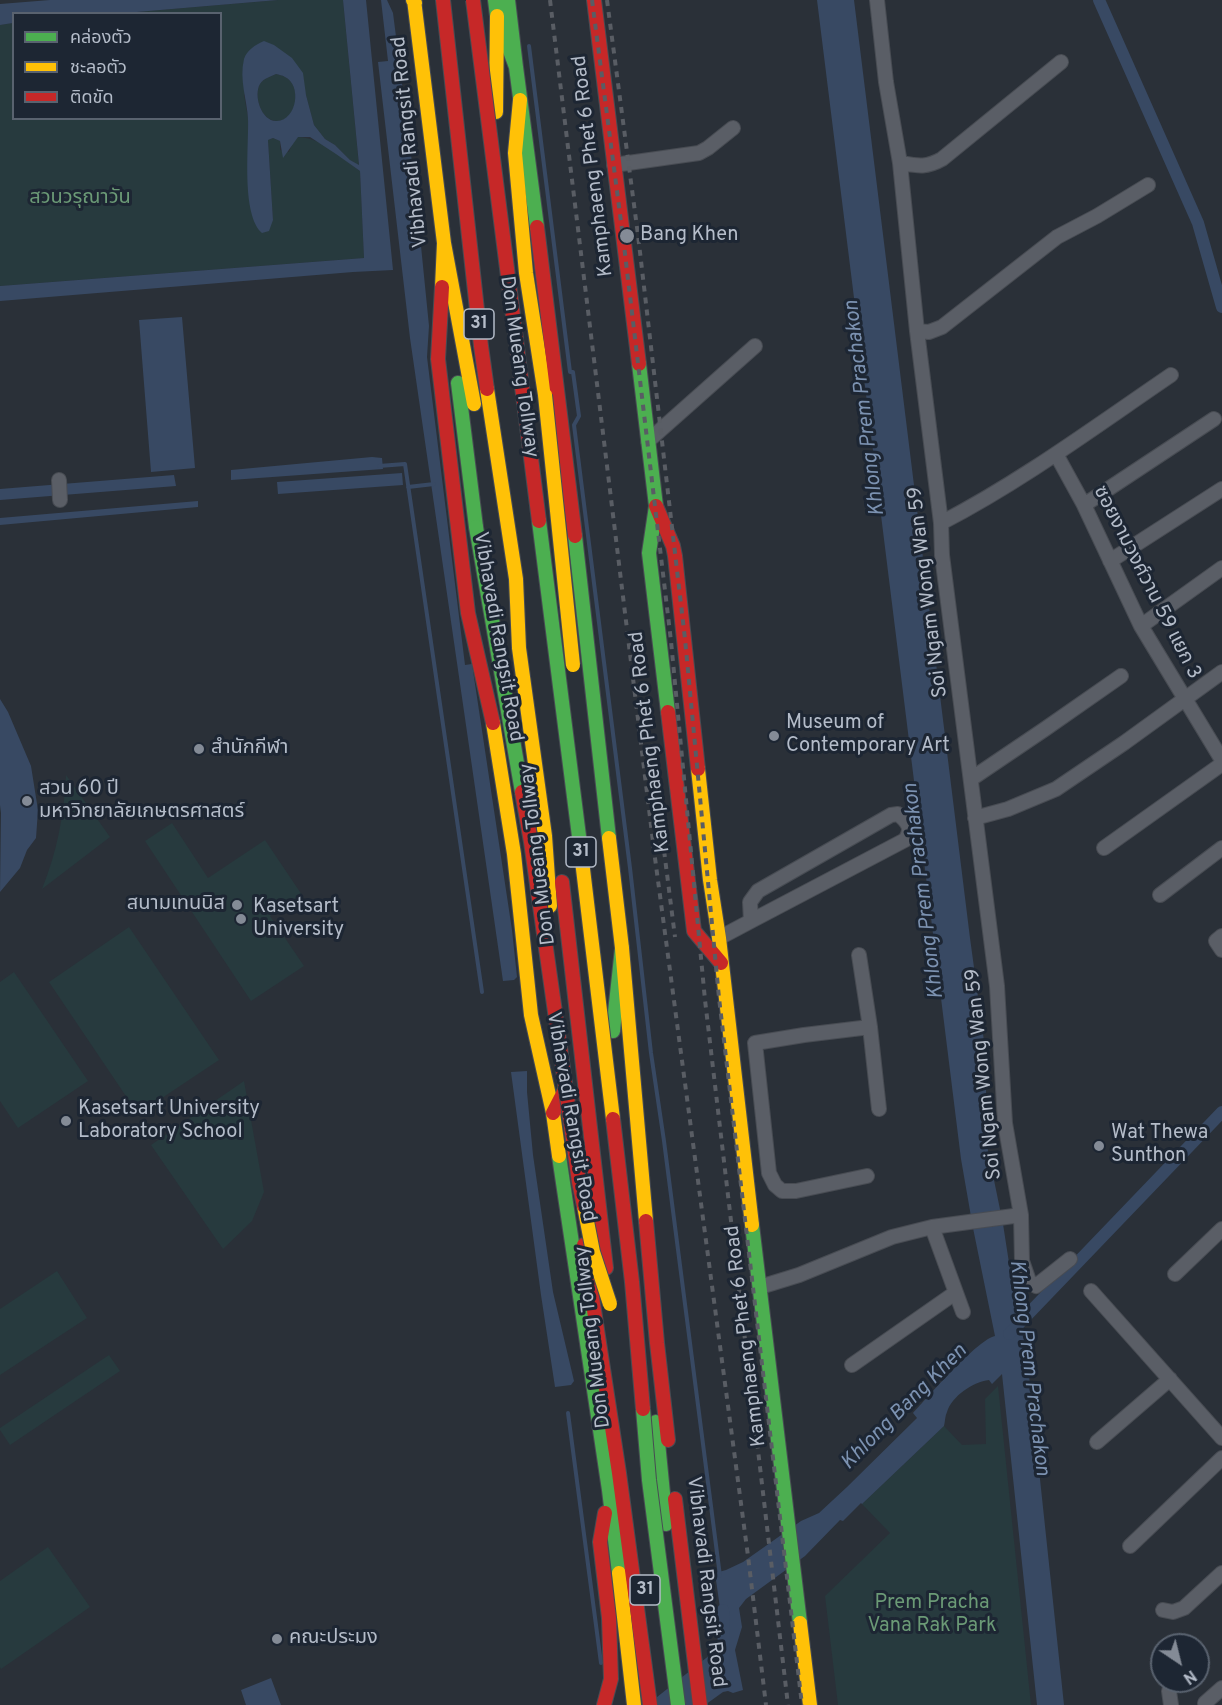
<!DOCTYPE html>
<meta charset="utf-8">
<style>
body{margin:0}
#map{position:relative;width:1222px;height:1705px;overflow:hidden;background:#2a3038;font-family:Overpass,"Noto Sans Thai",sans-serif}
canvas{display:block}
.legend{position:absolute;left:12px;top:12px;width:210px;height:108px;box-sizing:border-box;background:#1d2633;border:2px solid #59626f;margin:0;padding:8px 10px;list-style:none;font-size:18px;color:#b4bcc9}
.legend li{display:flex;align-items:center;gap:12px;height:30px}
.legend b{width:30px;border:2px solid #59626f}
.north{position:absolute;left:1150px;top:1633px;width:60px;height:60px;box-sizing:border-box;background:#1d2633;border:2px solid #59626f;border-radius:50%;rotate:145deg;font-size:16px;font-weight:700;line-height:24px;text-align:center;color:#b4bcc9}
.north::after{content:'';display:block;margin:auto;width:21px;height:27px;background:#848b96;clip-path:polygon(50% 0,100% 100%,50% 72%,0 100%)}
</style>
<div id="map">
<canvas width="1222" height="1705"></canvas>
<ul class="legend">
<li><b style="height:8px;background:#4caf50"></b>คล่องตัว</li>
<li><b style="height:8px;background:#ffc107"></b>ชะลอตัว</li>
<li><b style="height:8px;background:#c62828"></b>ติดขัด</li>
</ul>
<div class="north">N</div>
</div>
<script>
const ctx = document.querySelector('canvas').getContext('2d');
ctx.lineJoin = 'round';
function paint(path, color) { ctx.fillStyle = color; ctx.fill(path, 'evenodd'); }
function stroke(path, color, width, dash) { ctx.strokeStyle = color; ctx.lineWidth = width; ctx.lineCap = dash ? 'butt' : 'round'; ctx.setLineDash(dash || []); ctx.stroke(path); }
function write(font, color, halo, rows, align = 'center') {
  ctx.font = font + ' Overpass,"Noto Sans Thai",sans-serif'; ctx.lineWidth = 6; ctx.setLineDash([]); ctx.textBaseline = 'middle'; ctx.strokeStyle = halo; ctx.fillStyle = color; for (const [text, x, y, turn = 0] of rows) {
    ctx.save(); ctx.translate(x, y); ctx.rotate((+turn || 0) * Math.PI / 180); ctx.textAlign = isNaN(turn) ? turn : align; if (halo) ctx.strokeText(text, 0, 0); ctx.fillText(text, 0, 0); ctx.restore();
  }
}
const green = new Path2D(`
 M278,0H343L359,166L350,160L335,145L325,139L314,125L306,95L274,45L244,95L248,118V184L273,220L268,140L273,138L280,141V150L289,152L292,144L297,137C321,137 342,158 360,171L364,258L0,286V25L13,23L14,118H220V14L125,13Z
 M276,74C279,75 282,75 285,77C302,85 298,120 278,121C262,122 253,97 260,84C264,78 270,77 276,74Z
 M66,775L110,837L42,889C57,852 64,815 66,775Z
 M172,823L208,878L265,840L302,895L270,916L304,966L251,1001L145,841Z
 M129,927L219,1060L138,1114L49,982Z
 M14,972L88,1081L18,1128L0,1101V982Z
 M244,1081L264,1192L252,1221L223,1249L151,1145Z
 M57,1271L87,1318L0,1375V1309Z
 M109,1355L120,1371L10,1445L0,1430V1428Z
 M998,1386L1031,1705H838L825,1596L890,1533L862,1504L944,1426L962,1445L986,1444L985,1399Z
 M48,1547L90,1607L1,1669L0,1667V1581Z`);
const water = new Path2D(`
 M50,0H278L125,13L14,14L13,23L0,25V4Z
 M343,0H366L393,270L353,272L0,301V286L364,258L360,171L336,154L310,137H298L283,158L280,141L273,138L268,140L273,220L269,231L262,233C241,214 249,147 248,119C247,99 239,80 244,59C247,50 255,45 264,41L274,45L292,58L303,73L306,95L314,125L325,139L335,145L350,160L359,165ZM276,74C279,75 282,75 285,77C302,85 297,120 277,121C262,122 253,96 260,84C264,78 270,77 276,74Z
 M381,0H387L393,13L415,186L429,326L427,357L465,665L472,664L512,930L517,977L514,980L503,981L410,338L378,62L388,61Z
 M817,0H854L970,938L986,1056V1141L1003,1224L1016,1308L1025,1338L1064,1705H1037L1002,1374L992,1384L989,1380C973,1382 952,1396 947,1412C945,1416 945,1422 944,1426L862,1504L861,1503L843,1521L840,1520L805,1556L746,1599L739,1608L742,1627L735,1650L743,1690L733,1693L728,1691L723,1692L705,1705H647L725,1643L715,1573L726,1570L743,1562L801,1521L819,1513L847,1487L917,1418L913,1413C927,1398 978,1339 995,1336L973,1228L961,1159Z
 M182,317L195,468L151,472L139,320Z
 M372,457L382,458L383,469L231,480V470Z
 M402,473L403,485L278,494L277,482Z
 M174,475L176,486L0,500V489Z
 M198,501V507L0,525V518Z
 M0,699L8,712L31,766L38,810L36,838L27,850L20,868L0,892L1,813L0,805Z
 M527,1071V1092L533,1155L553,1292L574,1381L571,1385L555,1387L541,1295L511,1072Z
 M271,1678L281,1705H246L241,1690Z`);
const stream = new Path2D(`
 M529,46L570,372H573L579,416L574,425L630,868L651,1053L664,1141L720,1576
 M379,466L405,464L482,992
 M408,487L434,484
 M568,1413L601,1663`);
const canal = new Path2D(`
 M1099,0L1198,223L1222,307
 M1009,1334L1222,1112
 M723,1610L724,1661`);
const street = new Path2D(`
 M877,0L886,82L900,163L917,331L941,523L942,555L997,986L1005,1123L1021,1215L1022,1261L1029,1281L1036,1286L1070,1259
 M900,163C918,166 926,168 942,159L1061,62
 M614,165L699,153L708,148L733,128
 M917,331L929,332L942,327L1057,237L1097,216L1148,185
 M648,441L755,346
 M1056,454L1084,505L1141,626L1222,760
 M59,480L60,500
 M1084,505L1214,419
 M941,523C1022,481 1096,426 1171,375
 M1110,561L1222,489
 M1141,626L1222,568
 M971,779L1045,729L1121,676
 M898,814C908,822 913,829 905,840L751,921L750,902L758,891L891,815Z
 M975,818L1008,809L1056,789L1124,743L1222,672
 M1104,848L1222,764
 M1160,895L1222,848
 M1222,936L1216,941L1222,950
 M719,938L751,921
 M859,955L870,1027L879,1109
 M867,1176L796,1191H782L775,1185L769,1173L755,1043L804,1035L870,1027
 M932,1227L963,1312
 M1175,1274L1222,1229
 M760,1287L799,1275L892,1237L932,1227L1021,1215
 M1091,1291L1222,1438
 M852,1365L955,1293
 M1097,1442L1170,1379
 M1130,1546L1222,1458
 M1163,1610L1173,1612L1184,1608L1222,1573
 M1169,1691L1171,1705
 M1205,1703L1222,1688`);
const fast = new Path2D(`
 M495,0L497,16L516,67L537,227
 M508,0L516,67
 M639,364L656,506L649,553L668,712
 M458,383L476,527
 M575,536L609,838
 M613,1031L622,948
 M559,1156L609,1490L619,1573
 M752,1225L800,1623
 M656,1422L666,1524`);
const slow = new Path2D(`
 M413,0L415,3
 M414,0L444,243L442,287
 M520,100L515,153L526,273L545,395
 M496,112L497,16
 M444,243L474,404
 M487,389L516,579L519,648L545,836L550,906
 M493,723L514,854L531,1015L553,1113L559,1156
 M698,769L710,880L719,938L752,1225
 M609,838L622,948L646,1221
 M619,1573L634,1705
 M800,1623L810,1705`);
const jam = new Path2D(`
 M443,0L481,346L487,389
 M594,0L639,364
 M537,227L575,536
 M442,287L438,359L468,613L493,723
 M656,506L673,546L675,556L698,769
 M668,712L694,931L721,963
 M562,882L606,1268
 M553,1113L565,1090
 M646,1221L657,1343L668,1440
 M584,1245L619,1473L650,1705
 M675,1499L700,1705
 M604,1705L611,1679L609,1618L600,1542L605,1513`);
const rail = new Path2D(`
 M550,0L655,858L748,1556L766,1705
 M592,0L623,237L671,641L705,1000L788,1705
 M607,0L638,235L685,639L719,998L802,1705
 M649,732L675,937`);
const fastBridge = new Path2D(`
 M539,521L580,844
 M476,527L522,792
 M643,1409L649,1480L678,1705`);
const slowBridge = new Path2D(`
 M545,395L573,665
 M580,844L613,1119
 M584,1206L593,1252L610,1304`);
const jamBridge = new Path2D(`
 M473,0L539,521
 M522,792L531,842L579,1182L584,1206
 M613,1119L632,1282L643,1409`);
const markers = [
 [627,236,8,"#848b96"],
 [774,736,6,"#848b96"],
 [199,749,6,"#848b96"],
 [27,801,6,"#848b96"],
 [237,905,6,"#848b96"],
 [241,919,6,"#848b96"],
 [66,1121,6,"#848b96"],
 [1099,1146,6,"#848b96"],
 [277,1639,6,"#848b96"]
];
const shields = [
 [479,324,30],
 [581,852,30],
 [645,1590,30]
];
const shieldNames = [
 ["31",479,324],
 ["31",581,852],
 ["31",645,1590]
];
const streetNames = [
 ["Vibhavadi Rangsit Road",411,142,-96],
 ["Kamphaeng Phet 6 Road",594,166,-97],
 ["Don Mueang Tollway",518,367,82],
 ["ซอยงามวงศ์วาน 59 แยก 3",1146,583,63],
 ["Soi Ngam Wong Wan 59",929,592,-97],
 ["Vibhavadi Rangsit Road",497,637,80],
 ["Kamphaeng Phet 6 Road",651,742,-97],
 ["Don Mueang Tollway",539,854,-97],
 ["Soi Ngam Wong Wan 59",985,1074,-96],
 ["Vibhavadi Rangsit Road",570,1117,80],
 ["Kamphaeng Phet 6 Road",747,1336,-97],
 ["Don Mueang Tollway",594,1337,-97],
 ["Vibhavadi Rangsit Road",705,1582,83]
];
const parkNames = [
 ["สวนวรุณาวัน",80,199],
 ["Prem Pracha",932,1604],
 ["Vana Rak Park",932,1627]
];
const poiNames = [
 ["Bang Khen",640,236],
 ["Museum of",786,724],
 ["Contemporary Art",786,747],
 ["สำนักกีฬา",211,749],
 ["สวน 60 ปี",39,790],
 ["มหาวิทยาลัยเกษตรศาสตร์",39,813],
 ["สนามเทนนิส",225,905,"right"],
 ["Kasetsart",253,908],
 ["University",253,931],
 ["Kasetsart University",78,1110],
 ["Laboratory School",78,1133],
 ["Wat Thewa",1111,1134],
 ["Sunthon",1111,1157],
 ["คณะประมง",289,1639]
];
const waterNames = [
 ["Khlong Prem Prachakon",866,408,-97],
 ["Khlong Prem Prachakon",925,891,-97],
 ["Khlong Prem Prachakon",1028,1368,83],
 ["Khlong Bang Khen",905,1408,-45]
];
paint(green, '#273a3e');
paint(water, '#384963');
stroke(stream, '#384963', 4);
stroke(canal, '#384963', 12);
stroke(street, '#484c53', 16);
stroke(fast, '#484c53', 16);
stroke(slow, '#484c53', 16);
stroke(jam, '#484c53', 16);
stroke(street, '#5a5e66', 14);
stroke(fast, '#4caf50', 14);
stroke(slow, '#ffc107', 14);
stroke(jam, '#c62828', 14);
stroke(rail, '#595d64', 4, [6, 6]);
stroke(fastBridge, '#474c53', 16, []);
stroke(slowBridge, '#474c53', 16, []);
stroke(jamBridge, '#474c53', 16, []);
stroke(fastBridge, '#4caf50', 14);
stroke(slowBridge, '#ffc107', 14);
stroke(jamBridge, '#c62828', 14);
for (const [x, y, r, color] of markers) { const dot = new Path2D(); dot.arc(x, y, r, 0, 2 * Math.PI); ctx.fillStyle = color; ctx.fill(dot); stroke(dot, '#1d2633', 2); }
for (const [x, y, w] of shields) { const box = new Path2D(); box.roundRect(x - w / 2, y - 15, w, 30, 4.5); ctx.fillStyle = '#1d2633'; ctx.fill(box); stroke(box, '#b4bcc9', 1.5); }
write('bold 18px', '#b4bcc9', null, shieldNames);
write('20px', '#b4bcc9', '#1d2633', streetNames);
write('20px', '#6b9a76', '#1d2633', parkNames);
write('20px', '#b4bcc9', '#1d2633', poiNames, 'left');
write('italic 21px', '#7c92b1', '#1d2633', waterNames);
</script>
